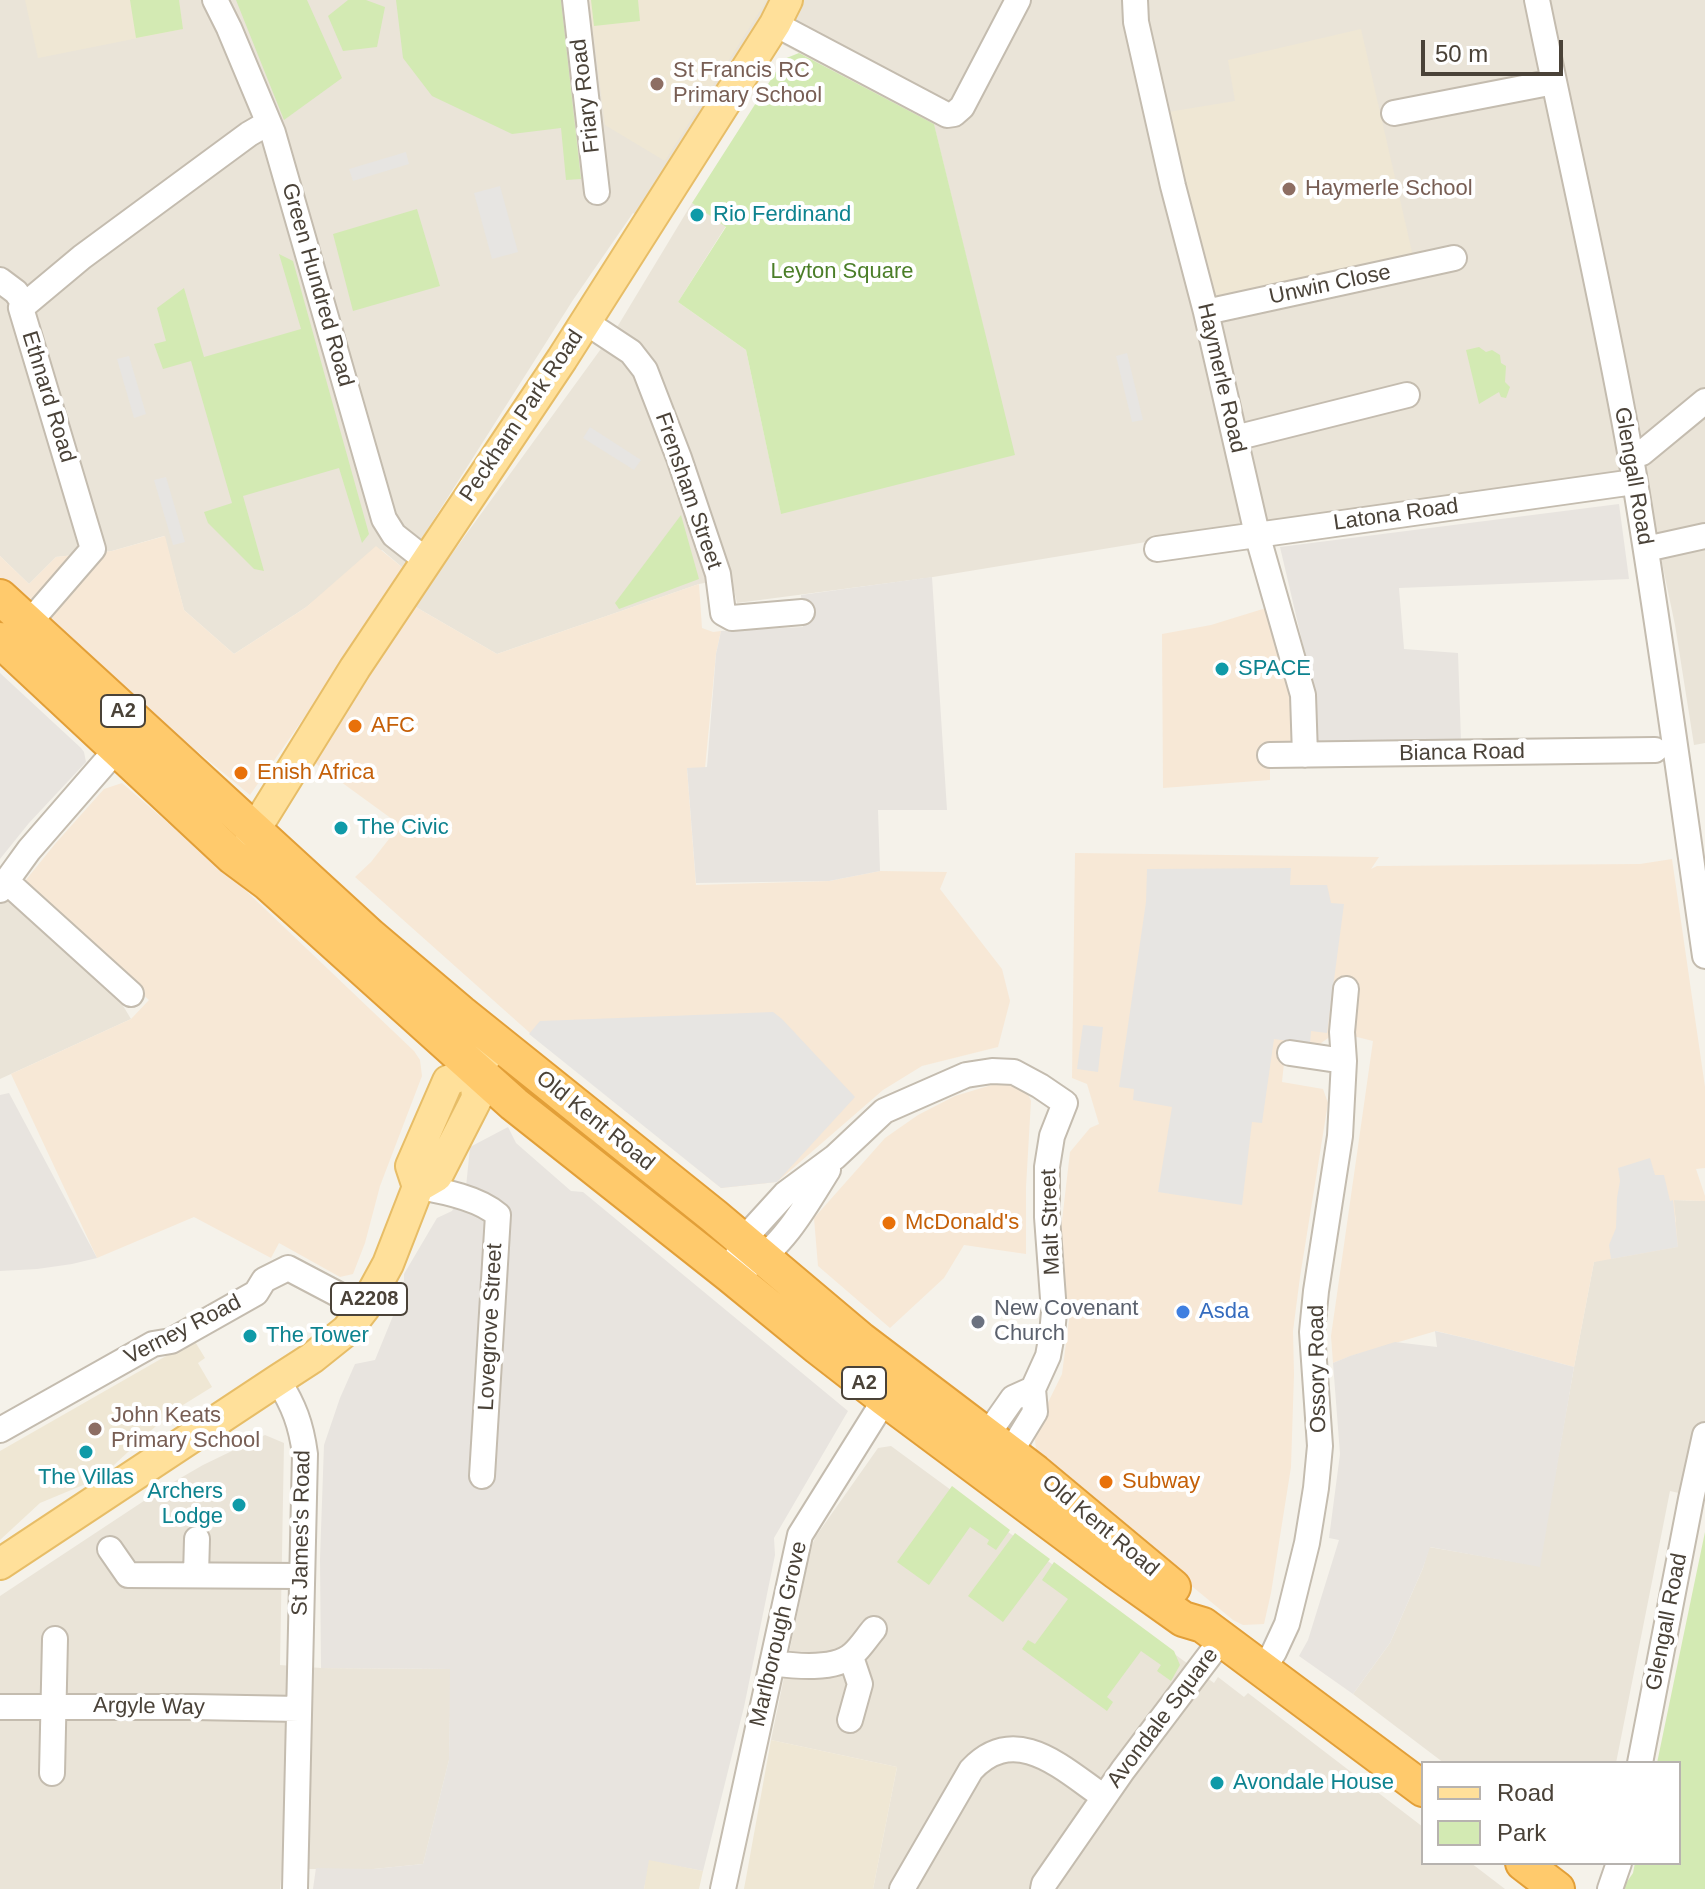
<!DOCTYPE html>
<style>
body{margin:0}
#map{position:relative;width:1705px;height:1889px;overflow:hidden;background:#f5f2ea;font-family:Helvetica,sans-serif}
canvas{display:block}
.legend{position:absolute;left:1421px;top:1761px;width:260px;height:104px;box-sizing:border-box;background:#fff;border:2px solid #b7b3af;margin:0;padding:10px 14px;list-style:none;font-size:24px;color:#4a4238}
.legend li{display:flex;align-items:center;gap:16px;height:40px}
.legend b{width:40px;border:2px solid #b7b3af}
.scale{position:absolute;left:1421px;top:40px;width:142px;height:36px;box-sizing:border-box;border:4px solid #4a4238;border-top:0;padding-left:10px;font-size:24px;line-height:28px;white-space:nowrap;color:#4a4238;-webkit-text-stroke:6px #fff;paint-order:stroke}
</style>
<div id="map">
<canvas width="1705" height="1889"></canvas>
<ul class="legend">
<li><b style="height:10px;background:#ffe09a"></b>Road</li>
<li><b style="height:22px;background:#d3eab3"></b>Park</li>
</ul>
<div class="scale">50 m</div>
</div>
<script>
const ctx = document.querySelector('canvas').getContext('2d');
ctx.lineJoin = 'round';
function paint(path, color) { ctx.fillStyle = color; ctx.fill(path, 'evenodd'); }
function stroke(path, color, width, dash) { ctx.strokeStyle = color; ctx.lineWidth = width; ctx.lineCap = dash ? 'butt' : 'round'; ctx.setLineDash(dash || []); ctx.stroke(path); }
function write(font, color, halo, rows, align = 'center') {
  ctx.font = font + ' Helvetica,sans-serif'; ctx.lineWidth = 8; ctx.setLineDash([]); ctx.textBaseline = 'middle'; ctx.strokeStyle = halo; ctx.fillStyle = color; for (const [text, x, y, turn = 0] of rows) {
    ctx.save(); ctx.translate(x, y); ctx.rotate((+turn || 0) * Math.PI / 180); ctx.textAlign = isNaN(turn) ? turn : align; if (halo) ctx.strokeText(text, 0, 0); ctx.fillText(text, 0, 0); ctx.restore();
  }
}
const residential = new Path2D(`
 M0,0H1705V390L1631,457L1634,482L1255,531L1146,542L927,578L737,603L731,578L699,584L497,654L414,606L619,324L692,203L726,226L678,302L746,350L781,513L985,335L934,125L767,36L649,222L633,213L573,300L403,568L382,550L305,608L234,654L184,610L164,536L112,551L56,557L29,584L0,556Z
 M1705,411V743L1694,745L1675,625L1641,463Z
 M12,890L110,984L131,1019L0,1079V902Z
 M1673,1200L1705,1201V1499L1670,1491L1616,1763H1444L1353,1694L1390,1643L1423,1568L1429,1547L1539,1566L1574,1367L1594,1262L1676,1222Z
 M265,1435L284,1443L280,1665L321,1668L451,1669L449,1760L423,1864L374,1869H282L280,1889H0V1596L165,1487L203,1465Z
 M891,1446L1214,1683L1218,1677L1244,1697L1248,1693L1423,1827V1863H1471L1505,1889H873L897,1767L771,1740L811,1547L816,1536L878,1448Z`);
const commercial = new Path2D(`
 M165,536L184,610L234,654L305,608L376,546L403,568L382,606L250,795L39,620L0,585V556L29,584L56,557L112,551Z
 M699,584L702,628L713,632L721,631L716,654L705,768H687L696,885L829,881L880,871L947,872L940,889L1002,969L1010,1001L998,1047L922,1066L883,1090L777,1182L721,1188L530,1033L355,877L371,862L396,830L392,819L315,763L313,749L414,606L497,654Z
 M1266,608L1274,617L1290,696L1294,738L1285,746L1270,745V780L1163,788L1162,634L1211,625Z
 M122,783L243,888L414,1051L420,1060L422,1076L380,1186L365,1243L353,1274L340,1277L279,1243L271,1258L194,1217L97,1258L11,1074L131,1019L149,1000L21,886L55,844L104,789Z
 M1075,853L1379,857L1371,869L1377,866L1640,864L1672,859L1705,1087V1168L1696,1169L1705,1196V1201L1674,1200L1678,1247L1594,1262L1574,1367L1478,1341L1436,1331L1351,1356L1333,1363L1331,1336L1373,1041L1353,1036H1331L1314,1048L1286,1044L1282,1082L1323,1089L1328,1103L1300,1277L1293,1331L1294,1374L1291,1467L1271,1593L1264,1624L1243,1625L1233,1620L1048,1468L1036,1449L1034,1431L1062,1374L1069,1320L1058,1255L1070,1152L1090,1128L1099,1124L1087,1084L1072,1078Z
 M998,1083L1019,1084L1028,1094L1031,1101L1026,1187V1254L964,1245L944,1278L890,1328L818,1266L814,1218L885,1138L918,1115L955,1096Z`);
const industrial = new Path2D(`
 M1619,504L1629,579L1399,588L1404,649L1458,653L1461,740L1315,745L1310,675L1280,547Z
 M932,577L947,810H878L880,871L829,881L696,883L687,768L707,767L716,654L721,631L803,627L801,595Z
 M0,673L81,748L84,752L86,762L29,823L0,859Z
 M9,1093L97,1258L72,1264L37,1269L0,1271V1095Z
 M508,1127L516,1143L571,1191L583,1192L848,1411L774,1538L775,1555L744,1707L703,1871L650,1861L644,1889H313L316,1868L374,1869L423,1864L449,1760L450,1669L321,1668L320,1559L324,1445L340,1398L355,1364L375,1360L404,1289V1274L437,1218L452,1211L466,1187L470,1147Z
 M1435,1331L1478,1341L1574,1367L1540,1567L1430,1547L1423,1568L1390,1643L1353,1694L1299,1656L1308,1640L1339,1540L1329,1538L1340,1454L1333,1363L1350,1356L1395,1342L1437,1347Z`);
const education = new Path2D(`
 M25,0H179L183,29L38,58Z
 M589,0H767L665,161L605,125Z
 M1361,29L1415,265L1209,312L1162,113L1235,101L1228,60Z
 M194,1340L205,1358L198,1363L212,1387L170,1413L100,1478L40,1503L0,1540V1451Z
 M771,1740L897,1767L873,1889H744Z
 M649,1860L703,1871L699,1889H644Z`);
const green = new Path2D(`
 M130,0H179L183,29L136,38Z
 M236,0H307L342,78L284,120Z
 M348,0H366L385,7L377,47L343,51L328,16Z
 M396,0H561L581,179L566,180L561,128L512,134L432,96L403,58Z
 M591,0H638L640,21L594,26Z
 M799,53L934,124L1015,455L781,514L746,350L678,302L726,227L692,203L784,59Z
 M417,209L440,286L353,311L333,234Z
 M279,254L293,261L369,534L362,543L339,468L243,496L264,571L254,569L208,523L204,512L232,503L191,361L163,369L154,344L166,341L157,308L184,288L204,357L301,329Z
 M1479,347L1486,352L1492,350L1500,355L1501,363L1506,366L1505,382L1510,387L1506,398L1501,397L1499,392L1479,404L1466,350Z
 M681,515L699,579L619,609L615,603Z
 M952,1486L1010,1530L996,1550L987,1544L989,1540L970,1527L929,1585L897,1562Z
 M1705,1532V1889H1622L1633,1873L1635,1863H1679V1763H1657Z
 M1015,1533L1050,1559L1003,1622L968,1596Z
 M1054,1562L1174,1651L1180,1665L1171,1681L1157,1671L1161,1665L1141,1651L1107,1697L1113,1702L1107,1711L1022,1649L1028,1640L1035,1644L1068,1599L1042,1580Z`);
const parking = new Path2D(`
 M406,152L409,164L353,181L349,169Z
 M500,186L518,252L492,259L474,193Z
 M1127,353L1143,420L1132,422L1116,356Z
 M129,356L146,414L134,418L117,359Z
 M590,427L641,460L634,470L583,438Z
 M166,477L185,542L173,545L154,480Z
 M1291,868L1290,885H1327L1331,903L1344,904L1327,1033L1311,1031L1310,1044L1274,1039L1262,1123L1252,1122L1242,1205L1158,1192L1172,1107L1133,1100L1134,1089L1119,1087L1146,902L1147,869Z
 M773,1012L782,1019L855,1097L777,1182L721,1188L529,1034L540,1021Z
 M1083,1025L1103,1027L1098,1072L1077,1069Z
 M1650,1158L1655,1175H1664L1670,1201L1673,1200L1678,1247L1611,1259L1609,1245L1616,1228L1617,1198L1620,1181L1618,1168Z`);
const minor = new Path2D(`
 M215,0L229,28L273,133L384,519L394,535L427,561
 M575,0L597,192
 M1135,0L1136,22L1173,186L1206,312L1257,534L1303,695L1305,755
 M1537,0C1568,152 1604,304 1631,458C1659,623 1681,790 1705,956
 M775,24L947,115L954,114L962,107L1018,0
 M1394,113L1554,82
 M0,280L16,292L25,305
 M1206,312L1454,258
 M584,321L631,352L645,370L679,458L718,574L723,613L732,618L802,612
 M1235,438L1407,395
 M1631,457L1642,453L1705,401
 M1157,549L1634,482
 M1646,549L1705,536
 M28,624L93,549L21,308L82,257L249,134L268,123
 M1270,755L1655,750
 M6,881L131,994
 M0,890L29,850L116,750
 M1290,1053L1344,1061
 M418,1187C443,1191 479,1198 498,1215L482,1476
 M738,1254L743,1240L785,1194L835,1157L884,1111L966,1075L992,1071L1014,1072L1040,1086L1065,1103L1052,1136L1047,1167V1217L1054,1312L1052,1334L1048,1356L1033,1389L1035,1412L1010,1453L997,1460
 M751,1264C783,1248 809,1200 828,1170
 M278,1380C294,1406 301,1424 305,1454L295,1889
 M0,1430L153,1344L171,1341L256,1293L264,1280L288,1268L364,1308
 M984,1448L987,1435L1013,1398L1033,1389
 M110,1549L128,1575L302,1576
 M196,1575L197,1539
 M772,1663C794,1666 835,1671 853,1654C861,1647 867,1637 874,1629
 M1263,1669L1274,1652L1287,1624L1307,1543L1316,1488L1320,1446L1312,1332L1316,1291L1340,1136L1344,1061L1342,1032L1346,989
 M0,1707H193L299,1709
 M850,1720L860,1684L851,1657
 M1640,1763L1691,1499L1705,1435
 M52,1773L55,1639
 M723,1889L800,1535L885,1399
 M902,1889L971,1770C1016,1722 1063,1769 1104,1797
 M1043,1889L1044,1884L1123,1770L1222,1639
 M1610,1889L1619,1863`);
const major = new Path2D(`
 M253,853L251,837L254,831L355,668L562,359L775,24L787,0
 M418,1187L411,1166L448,1081L475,1069L486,1056
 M0,1564L278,1380L312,1358L347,1330L364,1308L388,1264L418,1187L437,1176L477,1098L475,1069`);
const highway = new Path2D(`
 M0,597L370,936L461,1013L714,1216L861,1340L1035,1472L1173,1587
 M0,640L233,857L268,883L514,1104L730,1275L818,1347L885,1399L1117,1572L1183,1619L1203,1625L1423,1789
 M1523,1863L1557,1889`);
const markers = [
 [657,84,8,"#8d6e63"],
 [1289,189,8,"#8d6e63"],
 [697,215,8,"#0f9aa8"],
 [1222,669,8,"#0f9aa8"],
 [355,726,8,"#e8710a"],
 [241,773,8,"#e8710a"],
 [341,828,8,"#0f9aa8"],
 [889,1223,8,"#e8710a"],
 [1183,1312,8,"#3f7fe0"],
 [978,1322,8,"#6b7280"],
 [250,1336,8,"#0f9aa8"],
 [95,1429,8,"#8d6e63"],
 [86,1452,8,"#0f9aa8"],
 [1106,1482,8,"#e8710a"],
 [239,1505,8,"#0f9aa8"],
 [1217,1783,8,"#0f9aa8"]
];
const shields = [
 [123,711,44],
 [369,1299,76],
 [864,1383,44]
];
const shieldNames = [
 ["A2",123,711],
 ["A2208",369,1299],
 ["A2",864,1383]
];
const educationNames = [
 ["St Francis RC",673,71],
 ["Primary School",673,96],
 ["Haymerle School",1305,189],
 ["John Keats",111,1416],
 ["Primary School",111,1441]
];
const streetNames = [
 ["Friary Road",586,96,-97],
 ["Green Hundred Road",317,285,74],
 ["Unwin Close",1330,285,-12],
 ["Haymerle Road",1221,378,77],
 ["Ethnard Road",48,397,73],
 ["Peckham Park Road",522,416,-56],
 ["Glengall Road",1633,476,80],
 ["Frensham Street",688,491,71],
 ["Latona Road",1396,515,-8],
 ["Bianca Road",1462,753,-1],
 ["Old Kent Road",595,1121,39],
 ["Malt Street",1051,1222,-92],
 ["Lovegrove Street",491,1327,-87],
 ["Verney Road",183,1330,-27],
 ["Ossory Road",1318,1369,-91],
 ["Old Kent Road",1100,1526,40],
 ["St James's Road",302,1533,-89],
 ["Glengall Road",1667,1622,-79],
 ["Marlborough Grove",779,1634,-77],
 ["Argyle Way",149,1707,1],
 ["Avondale Square",1163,1718,-53]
];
const cultureNames = [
 ["Rio Ferdinand",713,215],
 ["SPACE",1238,669],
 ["The Civic",357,828],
 ["The Tower",266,1336],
 ["The Villas",86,1478,"center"],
 ["Archers",223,1492,"right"],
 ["Lodge",223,1517,"right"],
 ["Avondale House",1233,1783]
];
const parkNames = [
 ["Leyton Square",842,272]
];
const foodNames = [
 ["AFC",371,726],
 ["Enish Africa",257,773],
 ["McDonald's",905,1223],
 ["Subway",1122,1482]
];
const worshipNames = [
 ["New Covenant",994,1309],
 ["Church",994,1334]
];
const shopNames = [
 ["Asda",1199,1312]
];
paint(residential, '#eae4d8');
paint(commercial, '#f7e8d6');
paint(industrial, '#e8e4df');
paint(education, '#efe7d4');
paint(green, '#d3eab3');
paint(parking, '#e7e5e2');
stroke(minor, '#c4bcaf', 28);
stroke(major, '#e7bd67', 34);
stroke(highway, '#e29f38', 38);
stroke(minor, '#fff', 24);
stroke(major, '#ffe09a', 30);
stroke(highway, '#ffca6c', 34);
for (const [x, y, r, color] of markers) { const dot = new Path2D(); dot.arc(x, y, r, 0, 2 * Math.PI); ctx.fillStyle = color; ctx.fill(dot); stroke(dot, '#fff', 3); }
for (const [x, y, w] of shields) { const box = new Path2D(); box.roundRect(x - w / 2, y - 16, w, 32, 6); ctx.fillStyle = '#fff'; ctx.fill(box); stroke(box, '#4a4238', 2); }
write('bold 20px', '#4a4238', null, shieldNames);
write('22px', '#785e54', '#fff', educationNames, 'left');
write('22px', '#4a4238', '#fff', streetNames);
write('22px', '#0d838f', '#fff', cultureNames, 'left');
write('22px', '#4b7e28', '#fff', parkNames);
write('22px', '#c56008', '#fff', foodNames, 'left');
write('22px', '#5b616d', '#fff', worshipNames, 'left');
write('22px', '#366cbe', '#fff', shopNames, 'left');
</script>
